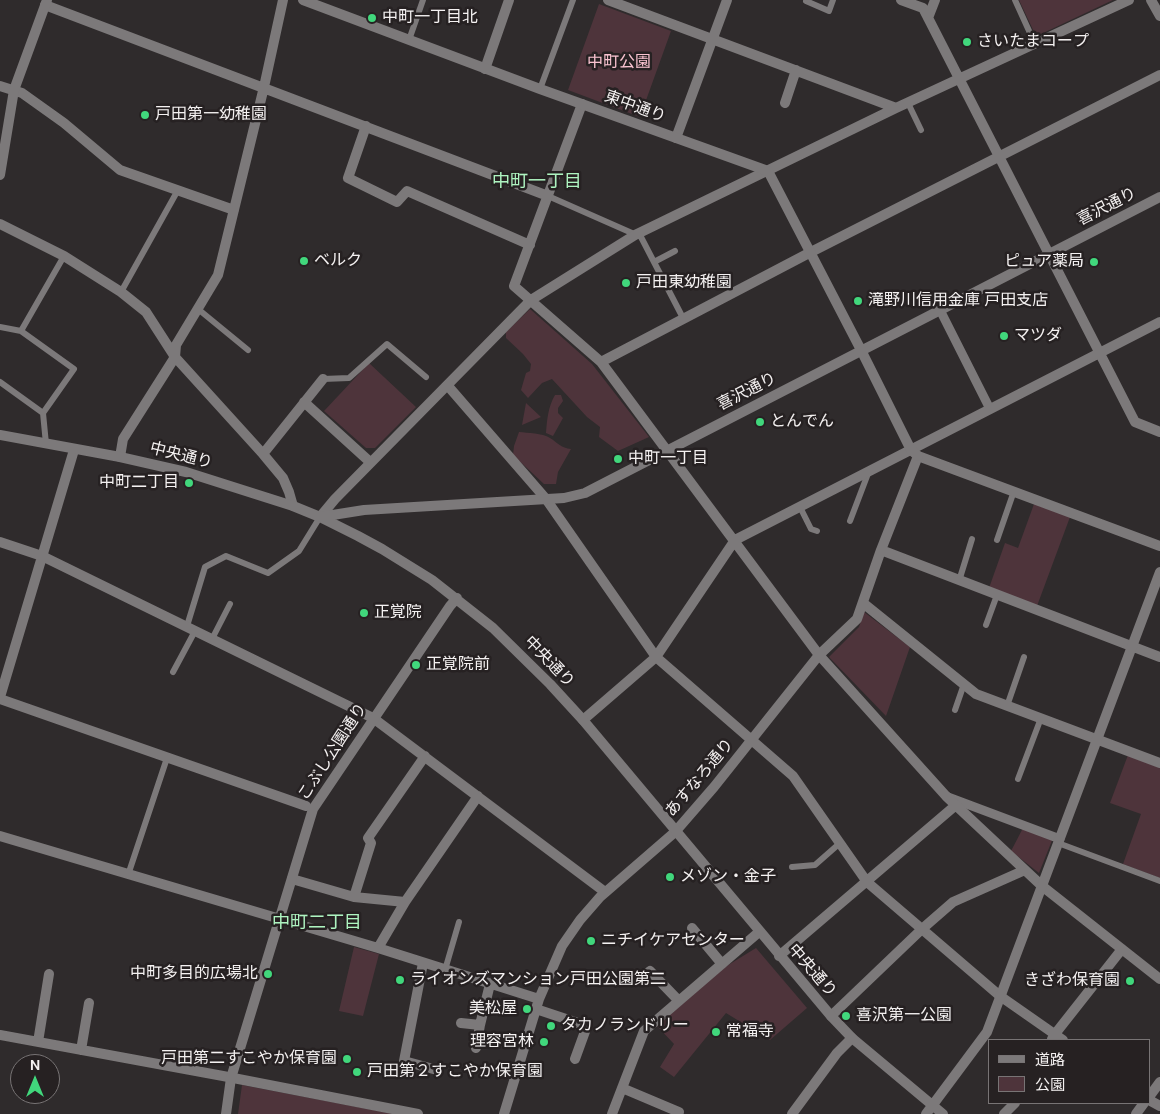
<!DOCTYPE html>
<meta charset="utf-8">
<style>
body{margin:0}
#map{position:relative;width:1160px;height:1114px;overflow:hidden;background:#2f2b2c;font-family:"DM Sans","Noto Sans JP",sans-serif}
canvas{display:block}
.legend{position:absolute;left:988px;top:1039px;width:162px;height:65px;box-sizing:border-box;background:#262122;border:1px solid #787475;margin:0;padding:6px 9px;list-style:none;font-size:15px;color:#f4f1f1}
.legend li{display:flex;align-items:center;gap:10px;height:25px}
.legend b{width:25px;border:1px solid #787475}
.north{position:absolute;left:10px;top:1054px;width:50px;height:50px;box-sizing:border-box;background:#262122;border:1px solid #787475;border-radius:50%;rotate:0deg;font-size:14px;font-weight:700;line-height:20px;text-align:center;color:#f4f1f1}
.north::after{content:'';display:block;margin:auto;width:18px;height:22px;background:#41d77c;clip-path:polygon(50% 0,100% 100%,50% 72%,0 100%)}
</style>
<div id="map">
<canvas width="1160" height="1114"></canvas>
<ul class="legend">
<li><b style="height:6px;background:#7c797a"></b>道路</li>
<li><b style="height:14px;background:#4e343b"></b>公園</li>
</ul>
<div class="north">N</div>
</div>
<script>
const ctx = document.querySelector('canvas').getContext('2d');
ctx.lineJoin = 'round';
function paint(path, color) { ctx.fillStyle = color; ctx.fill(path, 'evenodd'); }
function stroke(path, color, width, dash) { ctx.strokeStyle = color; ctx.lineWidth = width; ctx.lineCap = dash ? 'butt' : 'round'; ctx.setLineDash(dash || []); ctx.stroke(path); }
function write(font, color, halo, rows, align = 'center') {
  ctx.font = font + ' "DM Sans","Noto Sans JP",sans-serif'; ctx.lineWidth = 5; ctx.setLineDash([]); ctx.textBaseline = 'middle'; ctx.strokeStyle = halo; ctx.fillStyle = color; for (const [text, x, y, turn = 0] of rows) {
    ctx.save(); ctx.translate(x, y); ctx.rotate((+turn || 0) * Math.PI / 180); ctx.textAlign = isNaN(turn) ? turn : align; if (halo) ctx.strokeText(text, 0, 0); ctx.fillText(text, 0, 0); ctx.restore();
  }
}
const green = new Path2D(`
 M1019,0H1113L1039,35L1035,34Z
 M599,4L671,31L640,117L568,90Z
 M530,309L592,364L649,437L618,451L599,437L600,427L587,417L552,379L542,383L528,398L521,390L526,373L530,371L531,364L523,354L506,338V332Z
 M369,363L416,407L375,448H366L324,411Z
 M555,395H561L563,401L558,408V413L563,418L553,436L546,433C547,420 548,407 555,395Z
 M526,403L541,417L522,425Z
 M519,432C528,433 542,433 550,438C558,443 561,448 571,449L558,472L556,484H544L513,455L514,446Z
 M1034,504L1070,517L1037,606L989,588L1005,543L1018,548Z
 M864,612L910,647L886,716L829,657L859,627Z
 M1128,755L1160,768V878L1123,864L1141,814L1110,803Z
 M1023,828L1053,838L1039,873L1011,851Z
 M354,947L379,954L363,1016L339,1011Z
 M756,948L807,1008L770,1040L726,1013L674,1077L660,1067L674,1044L657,1026L725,967Z
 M242,1085L394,1114H238Z`);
const service = new Path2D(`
 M1015,0L1035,44
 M806,1L829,11L833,0
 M409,40L423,0
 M540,89L573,0
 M908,103L921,130
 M548,196L641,237L683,318
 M654,262L675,251
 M121,292L178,190
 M198,309L248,350
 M0,327L21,331L64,256
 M21,331L74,369L43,413
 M323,379L349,378L387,344L426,377
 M0,382L43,413L46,444
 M800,507L811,529L817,531
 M850,521L869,471
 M997,540L1014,491
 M959,581L972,539
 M986,625L997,595
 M187,626L205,567L226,556L268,573L299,551L320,517
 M212,639L230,604
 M173,672L195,631
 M1007,706L1024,657
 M955,710L964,684
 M1018,779L1041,718
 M1058,843L1160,881
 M792,867L815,865L840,843
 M128,875L167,758
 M445,970L459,922`);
const pedestrian = new Path2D(`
 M940,310L990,409
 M948,797L1060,839`);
const minor = new Path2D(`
 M608,0L896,108
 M901,0L923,8L1135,422L1160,432
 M45,5L548,196
 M928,18L935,0
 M485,69L509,0
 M0,86L22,93L64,123L120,170L234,210
 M785,103L796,70
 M582,104L514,286L601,362L819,655L946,796L1042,886L1160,979
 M366,126L348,178L397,202L407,191L530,245
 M676,138L727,0
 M0,224L64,256L121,292L146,312L175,357L263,454L283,478L289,492L293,506
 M601,362L811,252L1160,75
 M448,386L546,499L656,657L793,776L867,882L1000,996L1063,1040
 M304,402L370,462
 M263,454L323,379
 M120,457L123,439L175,357L176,345L218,275L264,87L283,0
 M320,517L335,499L531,300L635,235L896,108L1129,0
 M0,542L42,556L373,718L605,892
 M881,550L1160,657
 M863,603L976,694L1160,763
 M0,697L74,450
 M0,699L306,806
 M583,720L656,657L735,540L1160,322
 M0,836L378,948L539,999
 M292,879L354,897L405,902
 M354,897L371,843L368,838L425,756
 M692,928L722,964
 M378,948L405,902L478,796
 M779,956L956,805
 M423,963L404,1061L437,1070
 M637,980L650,971L679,1001
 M536,1009L587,1026L575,1059
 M831,1016L922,929L953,902L1025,870
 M461,1023L480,1025L490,984
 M0,1035L223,1076L418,1114
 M1052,1039L1055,1034L1122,949
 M38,1042L49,974
 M476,1048L480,1025
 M81,1050L89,1003
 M622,1088L679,1112L678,1114
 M1149,1097L1160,1082
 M1149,1100L1160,1106
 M504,1114L539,999L562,946L580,920L600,897L675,832L714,787L819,655L857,619L881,550L918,456L1160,546
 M612,1114L644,1031L759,932
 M792,1114L837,1053L852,1038
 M1004,1114L1015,1103
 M1136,1114L1144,1103`);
const tertiary = new Path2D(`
 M303,0L540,89L768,171L861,350L911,450L918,456
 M1151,0L1160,16
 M0,175L14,90L47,0
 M0,435L120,457L186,472L293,506L320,517L358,536L382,549L432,580L493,628L550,684L583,720L831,1016L852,1038L943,1114
 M320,517L364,510L564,498L585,493L1160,197
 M226,1114L231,1078L313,809L450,606L457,598
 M926,1114L987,1032L1160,572`);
const markers = [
 [372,18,5,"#41d77c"],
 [967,42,5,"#41d77c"],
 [145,115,5,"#41d77c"],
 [304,261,5,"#41d77c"],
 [1094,262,5,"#41d77c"],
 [626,283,5,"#41d77c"],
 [858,301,5,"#41d77c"],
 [1004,336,5,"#41d77c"],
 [760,422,5,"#41d77c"],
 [618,459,5,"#41d77c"],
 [189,483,5,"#41d77c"],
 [364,613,5,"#41d77c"],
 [416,665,5,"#41d77c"],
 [670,877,5,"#41d77c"],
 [591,941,5,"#41d77c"],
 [268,974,5,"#41d77c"],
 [400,980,5,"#41d77c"],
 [1130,981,5,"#41d77c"],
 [527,1009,5,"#41d77c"],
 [846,1016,5,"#41d77c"],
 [551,1026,5,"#41d77c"],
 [716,1032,5,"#41d77c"],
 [544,1042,5,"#41d77c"],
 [347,1059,5,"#41d77c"],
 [357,1072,5,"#41d77c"]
];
const poiNames = [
 ["中町一丁目北",382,18],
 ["さいたまコープ",977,42],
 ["戸田第一幼稚園",155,115],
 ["ベルク",314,261],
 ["ピュア薬局",1084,262,"right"],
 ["戸田東幼稚園",636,283],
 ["滝野川信用金庫 戸田支店",868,301],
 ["マツダ",1014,336],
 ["とんでん",770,422],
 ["中町一丁目",628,459],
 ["中町二丁目",179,483,"right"],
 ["正覚院",374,613],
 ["正覚院前",426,665],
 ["メゾン・金子",680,877],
 ["ニチイケアセンター",601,941],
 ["中町多目的広場北",258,974,"right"],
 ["ライオンズマンション戸田公園第二",410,980],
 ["きざわ保育園",1120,981,"right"],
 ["美松屋",517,1009,"right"],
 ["喜沢第一公園",856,1016],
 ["タカノランドリー",561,1026],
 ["常福寺",726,1032],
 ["理容宮林",534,1042,"right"],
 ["戸田第二すこやか保育園",337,1059,"right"],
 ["戸田第２すこやか保育園",367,1072]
];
const parkNames = [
 ["中町公園",619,63]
];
const streetNames = [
 ["東中通り",635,107,20],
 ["喜沢通り",1107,207,-27],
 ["喜沢通り",747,392,-27],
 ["中央通り",181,456,14],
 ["中央通り",549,662,46],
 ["こぶし公園通り",333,752,-57],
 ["あすなろ通り",700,778,-50],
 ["中央通り",812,971,49]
];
const neighbourhoodNames = [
 ["中町一丁目",537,182],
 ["中町二丁目",317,923]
];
paint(green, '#4e343b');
stroke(service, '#7c797a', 6);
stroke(pedestrian, '#7c797a', 9);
stroke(minor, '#7c797a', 10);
stroke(tertiary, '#7c797a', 10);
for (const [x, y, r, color] of markers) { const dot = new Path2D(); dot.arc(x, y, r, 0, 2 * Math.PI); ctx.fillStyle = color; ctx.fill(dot); stroke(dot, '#262122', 2); }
write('16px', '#f4f1f1', '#262122', poiNames, 'left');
write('16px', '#f9c3d0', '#262122', parkNames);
write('16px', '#f4f1f1', '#262122', streetNames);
write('18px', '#aef4c0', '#262122', neighbourhoodNames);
</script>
